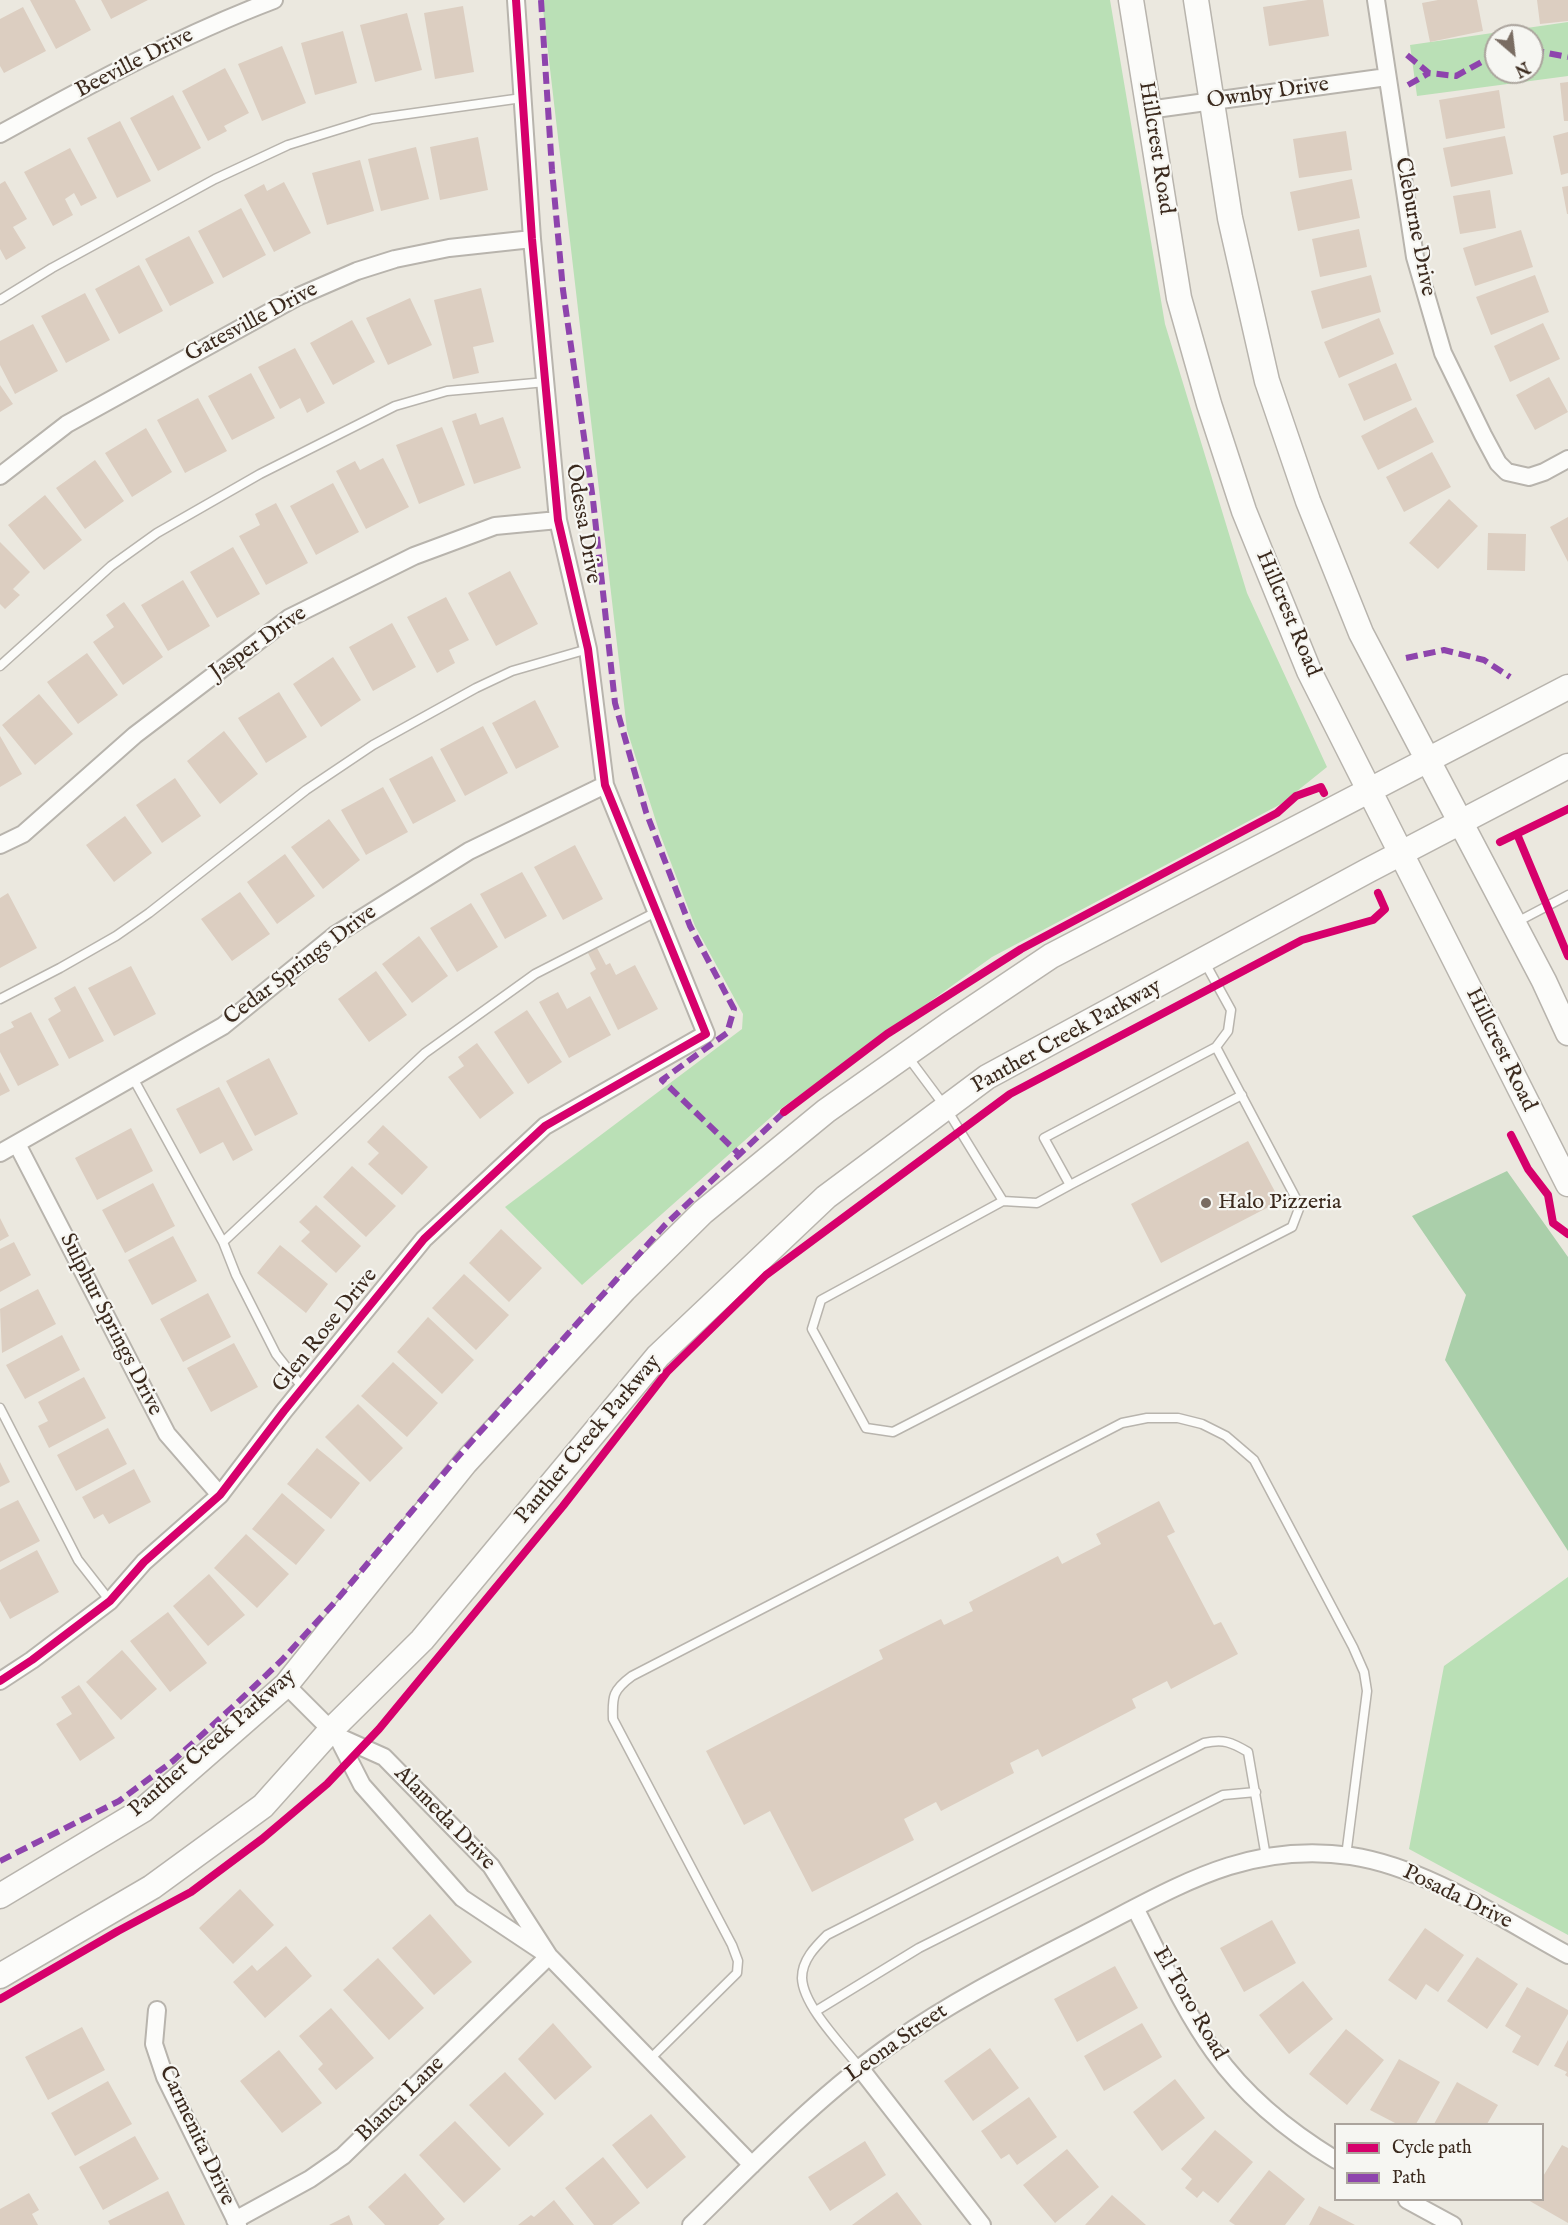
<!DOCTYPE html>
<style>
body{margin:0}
#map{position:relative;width:1568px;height:2225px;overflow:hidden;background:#ebe8df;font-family:"IM FELL English",serif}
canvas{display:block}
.legend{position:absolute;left:1334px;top:2123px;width:210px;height:78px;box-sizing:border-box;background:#f6f6f2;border:2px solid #aba49d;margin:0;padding:8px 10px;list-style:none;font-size:18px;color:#3b2a1e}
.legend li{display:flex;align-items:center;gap:12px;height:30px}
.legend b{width:30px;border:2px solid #aba49d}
.north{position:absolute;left:1484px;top:24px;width:60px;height:60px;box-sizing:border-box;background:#f6f6f2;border:2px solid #aba49d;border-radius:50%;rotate:152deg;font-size:16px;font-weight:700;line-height:24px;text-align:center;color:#3b2a1e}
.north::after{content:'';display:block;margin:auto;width:21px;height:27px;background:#796c62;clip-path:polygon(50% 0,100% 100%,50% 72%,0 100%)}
</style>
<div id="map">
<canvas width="1568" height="2225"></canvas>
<ul class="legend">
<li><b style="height:8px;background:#d6006c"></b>Cycle path</li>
<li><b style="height:8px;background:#8e44ad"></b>Path</li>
</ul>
<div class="north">N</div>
</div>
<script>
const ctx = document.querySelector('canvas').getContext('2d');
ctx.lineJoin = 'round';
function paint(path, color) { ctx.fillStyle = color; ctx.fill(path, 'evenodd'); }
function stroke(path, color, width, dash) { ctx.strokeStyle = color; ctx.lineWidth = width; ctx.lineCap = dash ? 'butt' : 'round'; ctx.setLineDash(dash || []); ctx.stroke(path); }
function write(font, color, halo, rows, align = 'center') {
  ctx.font = font + ' "IM FELL English",serif'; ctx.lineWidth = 4.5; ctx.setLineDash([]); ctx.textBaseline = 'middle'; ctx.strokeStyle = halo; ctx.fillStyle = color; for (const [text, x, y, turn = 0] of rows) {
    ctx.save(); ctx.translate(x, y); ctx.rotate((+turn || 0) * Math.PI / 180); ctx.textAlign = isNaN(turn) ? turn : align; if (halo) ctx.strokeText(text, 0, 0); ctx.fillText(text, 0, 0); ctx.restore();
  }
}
const green = new Path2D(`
 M542,0H1110L1165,324L1247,593L1327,767L1281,804L992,957L779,1110L582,1285L505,1207L742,1029L743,1014L695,926L660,834L627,730Z
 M1568,22V76L1417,96L1410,45ZM1496,36H1532V72H1496Z
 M1568,1577V1935L1409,1849L1444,1666Z`);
const forest = new Path2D(`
 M1507,1171L1568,1257V1551L1445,1360L1466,1295L1412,1216Z`);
const building = new Path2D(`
 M30,0H75L91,30L56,49Z
 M101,0H148L111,19Z
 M1308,0H1323L1329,36L1269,46L1263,7Z
 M1438,0H1477L1483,31L1430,42L1422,3Z
 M1537,0H1568V21L1540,24Z
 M463,6L474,72L435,79L424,13Z
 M23,7L46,51L4,73L0,66V19Z
 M407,13L422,70L375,82L360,25Z
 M343,31L357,83L315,95L301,43Z
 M282,46L306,103L262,121L238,64Z
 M225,68L249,113L224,126L227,131L208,141L182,91Z
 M1568,82V121H1564L1560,83Z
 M1499,90L1505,128L1446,139L1439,100Z
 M173,95L201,148L158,171L130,118Z
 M120,121L151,181L117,198L87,138Z
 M1346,131L1352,170L1299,178L1293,139Z
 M1568,132V173L1561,175L1553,136Z
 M1505,136L1513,174L1451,187L1443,148Z
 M478,137L488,190L440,200L430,147Z
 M416,147L429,199L381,211L368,159Z
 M70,148L97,198L81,206L74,193L65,199L73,215L53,226L24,172Z
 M360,160L374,211L327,225L312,173Z
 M1352,179L1360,218L1298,231L1290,192Z
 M5,181L27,219L13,227L26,248L6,260L0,249V184Z
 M284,182L311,233L274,252L244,195L264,184L267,191Z
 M1568,186V214H1567L1562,187Z
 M1490,190L1496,228L1460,234L1453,196Z
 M241,208L266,255L223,278L198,231Z
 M1359,229L1367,267L1320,277L1312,239Z
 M1521,230L1533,267L1475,286L1463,248Z
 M189,236L214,283L170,306L145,259Z
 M139,265L163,311L119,334L95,289Z
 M1371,275L1381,312L1322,329L1311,291Z
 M1535,275L1549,312L1491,335L1476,297Z
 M481,288L494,342L473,347L479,373L453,379L434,300Z
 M85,293L110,340L66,363L41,316Z
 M410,298L432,345L388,365L366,318Z
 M1379,318L1394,354L1339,378L1324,342Z
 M352,320L375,362L333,385L310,343Z
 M1543,323L1560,359L1510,382L1494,346Z
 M33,324L58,371L15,394L0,365V341Z
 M295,348L325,403L307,413L300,398L280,409L258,367Z
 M1396,363L1412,400L1364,421L1348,384Z
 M251,373L275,418L232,440L208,396Z
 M1549,377L1568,412L1535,430L1516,395Z
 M0,385L13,404L0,412Z
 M198,398L227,451L185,473L157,420Z
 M1416,407L1434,442L1378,470L1361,436Z
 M476,413L480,425L503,417L521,468L474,484L452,421Z
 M442,427L465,485L419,504L396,445Z
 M146,428L172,472L132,497L105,453Z
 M1432,452L1451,487L1404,512L1386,477Z
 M383,458L409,507L366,529L336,471L355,461L360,470Z
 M95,460L124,501L85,529L56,488Z
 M333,483L359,532L316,555L290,506Z
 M45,495L82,540L44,570L8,525Z
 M1449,499L1478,526L1438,569L1409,543Z
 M276,503L308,563L266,585L239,536L260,525L255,514Z
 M1568,517V562L1550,527Z
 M1488,533L1526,534L1525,571L1487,570Z
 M0,542L30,572L13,589L20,595L5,609L0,604Z
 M233,547L260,594L217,618L190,572Z
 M510,571L538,624L496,646L468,593Z
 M183,580L210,626L168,651L141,605Z
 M446,597L469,640L449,650L455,663L437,673L407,617Z
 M124,602L163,657L123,685L93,642L114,627L106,615Z
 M392,623L416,667L373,691L349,647Z
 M87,653L118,695L78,724L47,682Z
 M333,657L361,700L321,727L293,684Z
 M279,692L307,737L266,763L238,718Z
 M39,694L73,734L35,765L2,725Z
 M535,700L559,747L516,769L492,723Z
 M483,726L508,773L465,796L440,749Z
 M224,731L258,774L220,804L187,761Z
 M0,736L22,774L0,787Z
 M432,756L456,801L413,824L389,779Z
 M175,778L201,816L162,843L136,805Z
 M383,787L408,832L366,855L341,810Z
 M125,816L152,853L114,882L86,845Z
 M329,819L360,860L323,889L291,847Z
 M575,845L603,899L563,920L534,867Z
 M285,854L315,896L277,924L247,882Z
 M522,872L547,916L505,939L480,894Z
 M240,892L270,934L232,961L201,919Z
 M8,893L37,948L0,968V898Z
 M471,903L498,947L457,972L430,928Z
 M419,936L448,976L412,1003L382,964Z
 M597,948L606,965L610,963L616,975L635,965L658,1009L618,1030L590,973L596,969L588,953Z
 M131,966L156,1014L114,1036L88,988Z
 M376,971L407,1015L369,1042L338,999Z
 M75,986L104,1041L69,1059L48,1019L61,1011L54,998Z
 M558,992L567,1009L590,996L611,1035L569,1058L539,1002Z
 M527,1010L562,1062L528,1084L494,1032Z
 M31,1012L59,1065L18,1086L0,1052V1034L14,1027L11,1022Z
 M477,1043L514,1093L480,1119L448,1077L464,1066L458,1057Z
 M269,1058L298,1114L255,1136L226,1081Z
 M0,1072L10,1091L0,1096Z
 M219,1087L253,1150L233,1161L223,1142L200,1154L176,1109Z
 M383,1125L428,1167L402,1195L368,1164L379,1153L367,1142Z
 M131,1128L153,1171L97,1200L75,1158Z
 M1248,1141L1280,1201L1161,1263L1131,1204Z
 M352,1166L396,1206L366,1237L323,1197Z
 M153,1183L175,1226L125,1253L102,1210Z
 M316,1205L361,1246L336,1273L301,1241L310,1232L299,1222Z
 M0,1218L9,1236L0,1241Z
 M501,1229L542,1268L509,1302L469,1263Z
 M173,1236L197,1281L152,1305L128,1260Z
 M14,1242L31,1275L0,1292V1249Z
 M280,1245L328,1284L306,1313L257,1273Z
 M464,1274L509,1315L476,1350L432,1308Z
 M38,1289L56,1324L2,1353L0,1309Z
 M208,1293L231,1337L183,1362L160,1319Z
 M428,1317L474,1360L442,1394L397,1352Z
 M62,1335L80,1370L25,1399L6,1365Z
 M234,1343L258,1387L211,1412L187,1368Z
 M393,1362L438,1403L407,1437L361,1396Z
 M84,1377L106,1418L49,1448L38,1426L48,1421L38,1402Z
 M358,1404L403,1448L370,1482L325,1437Z
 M108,1428L127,1464L76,1491L57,1455Z
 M317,1448L360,1483L331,1519L287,1484Z
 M0,1462L10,1482L0,1487Z
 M134,1469L151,1502L109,1524L103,1514L94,1519L82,1497Z
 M282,1493L325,1530L296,1565L252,1529Z
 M18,1500L40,1541L0,1562V1509Z
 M1159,1501L1175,1532L1167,1536L1214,1625L1221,1622L1238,1654L1171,1689L1167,1681L1132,1699L1136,1708L1042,1757L1038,1749L1010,1763L1014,1773L941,1811L936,1802L904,1819L914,1840L812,1892L770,1811L744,1825L706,1751L883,1659L879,1650L941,1619L944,1625L973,1611L969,1602L1058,1556L1062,1564L1101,1544L1096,1534Z
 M246,1534L289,1574L257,1608L214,1568Z
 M37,1550L59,1592L10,1619L0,1601V1570Z
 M209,1574L245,1615L208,1646L173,1606Z
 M168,1612L207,1663L170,1692L130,1641Z
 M122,1650L157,1689L121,1720L86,1682Z
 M79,1685L115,1738L80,1761L56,1724L72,1714L61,1697Z
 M240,1889L274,1925L233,1964L199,1928Z
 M430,1914L472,1962L434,1995L392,1948Z
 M1272,1920L1296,1963L1244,1992L1220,1948Z
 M1425,1928L1464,1955L1438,1992L1426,1984L1416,2000L1388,1980Z
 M286,1946L312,1976L265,2018L233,1982L252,1965L257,1971Z
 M1477,1957L1518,1984L1487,2029L1447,2001Z
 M378,1958L424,2008L389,2040L343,1990Z
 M1115,1966L1138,2008L1077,2042L1054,1999Z
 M1303,1981L1333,2019L1289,2054L1259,2015Z
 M1527,1987L1568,2010V2014L1538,2066L1512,2052L1521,2036L1505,2026Z
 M331,2008L374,2058L336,2090L318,2069L323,2064L299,2036Z
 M553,2023L592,2067L555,2100L518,2059Z
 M1142,2023L1162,2057L1104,2091L1084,2056Z
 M82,2027L105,2070L48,2100L25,2057Z
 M1346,2029L1384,2060L1347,2105L1309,2074Z
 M1568,2040V2077L1565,2075L1567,2072L1554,2066Z
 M990,2048L1019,2088L973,2121L944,2081Z
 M279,2050L322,2103L282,2133L240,2081Z
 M1399,2059L1440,2082L1416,2124H1397L1370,2110Z
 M505,2072L544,2114L509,2147L469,2105Z
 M1175,2079L1205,2118L1162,2151L1133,2112Z
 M108,2081L132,2124L75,2156L51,2113Z
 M1457,2082L1498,2105L1487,2124H1434Z
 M1029,2097L1057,2137L1017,2165L1009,2154L1001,2159L981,2131Z
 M651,2114L686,2157L647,2189L612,2145Z
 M455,2121L501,2169L464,2203L419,2155Z
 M1215,2130L1253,2162L1218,2203L1203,2191L1197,2198L1185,2188L1192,2179L1181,2169Z
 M135,2136L159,2179L103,2210L79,2167Z
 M865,2141L886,2175L830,2211L808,2177Z
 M1562,2145L1568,2148V2223L1528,2200H1542V2178Z
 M1067,2149L1099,2187L1055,2223L1023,2185Z
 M603,2157L640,2203L612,2225H594L565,2188Z
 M1269,2170L1305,2199L1285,2225H1235L1229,2221Z
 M405,2173L445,2219L438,2225H385L368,2207Z
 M168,2191L185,2225H110L108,2221Z
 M897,2192L922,2225H852Z
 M29,2193L39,2210L32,2214L38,2225H0V2209Z
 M1112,2195L1146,2225H1085Z
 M554,2200L574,2225H518L531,2215L534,2217Z
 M1319,2206L1355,2225H1309Z
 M349,2215L353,2225H329Z`);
const lane = new Path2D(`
 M0,300L52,268L215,179L288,145L372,119L522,98
 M0,666L111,566L157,533L260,474L395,406L447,391L546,382
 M1515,923L1568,895
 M0,999L60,968L116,936L149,913L306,790L373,745L476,688L512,671L588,649
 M908,1057L946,1108L1003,1201L821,1300L812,1329L866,1428L893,1432L1292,1227L1300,1206L1216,1047L1228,1031L1231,1010L1204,961
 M133,1078L223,1242L236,1275L276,1354L303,1388
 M1070,1185L1242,1095
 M1003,1201L1037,1203L1070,1185L1044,1138L1216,1047
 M223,1242L425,1053L535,974L656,912
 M0,1408L78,1560L110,1601
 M816,2011L919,1948L1223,1795L1256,1792
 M650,2059L737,1973L738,1961L732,1945L613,1719C612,1696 613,1690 632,1676L1122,1423L1147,1418H1178L1202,1424L1226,1436L1254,1460L1353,1647L1364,1672L1367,1691L1346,1856
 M860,2068C843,2046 803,2006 802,1978C802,1960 815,1947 827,1935L1204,1743C1224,1739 1231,1742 1248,1752L1266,1857`);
const street = new Path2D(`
 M1376,0L1415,257L1443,353L1483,435L1498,463L1507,472L1529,477L1544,472L1568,459
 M1148,110L1387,77
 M0,134C89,85 179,36 274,0
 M0,476L67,424L297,297L357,271L395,259L449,248L532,239
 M0,845L23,834L135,735L289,618L414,556L495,526L558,520
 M17,1144L167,1434L220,1495
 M0,1153L223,1026L335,935L469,851L605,785
 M0,1681L32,1660L110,1601L144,1562L220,1495L284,1411L424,1239L545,1126L706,1034L605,785L588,649L558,520L532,239L516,0
 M286,1685L337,1736L384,1757L491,1866L549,1956L752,2165
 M337,1736L362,1785L462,1898L543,1952
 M1135,1908C1160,1956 1182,2008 1214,2052C1246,2097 1288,2131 1336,2160
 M157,2010L154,2044L165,2077L238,2225
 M860,2068L982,2225
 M1407,2200L1453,2225
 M235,2220L310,2179L343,2156L549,1956
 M691,2225C756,2161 820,2094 896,2041C960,1996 1031,1962 1100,1926C1185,1882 1251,1842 1351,1856C1425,1867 1502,1919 1568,1955`);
const secondary = new Path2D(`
 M1131,0L1179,298L1209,404L1244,511L1309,671L1568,1184
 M1196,0L1230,218L1267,381L1308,501L1361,633L1544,981L1568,1033
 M0,1896L143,1810L286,1685L465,1463L624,1290L703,1212L826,1111L948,1025L1051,956L1568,687
 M0,1976L152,1887L263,1806L331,1730L422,1640L658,1356L826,1197L987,1077L1367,871L1568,766`);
const quiet = new Path2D(`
 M541,0L552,170L563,290L593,500L615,703L646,812L690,926L734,1009L727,1033L662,1080L740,1155
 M1532,50L1568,57
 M1407,55L1429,73L1456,76L1496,54
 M1408,85L1429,73
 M1406,658L1444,650L1484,660L1510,677
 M0,1861L119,1801L173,1761L237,1703L282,1660L335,1602L456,1459L665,1225L784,1112`);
const cycleway = new Path2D(`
 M1517,834L1568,956
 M1500,842L1568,809
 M784,1112L887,1034L1021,949L1277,813L1296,796L1321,787L1324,793
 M1511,1135L1528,1169L1548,1195L1553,1223L1568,1234
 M0,1681L32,1660L110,1601L144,1562L220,1495L284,1411L424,1239L545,1126L706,1034L605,785L588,649L558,520L532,239L516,0
 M0,1999L118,1931L191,1892L262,1839L327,1784L379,1729L563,1506L667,1372L766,1275L1010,1094L1302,940L1373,920L1385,909L1378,893`);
const markers = [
 [1206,1203,6,"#796c62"]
];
const streetNames = [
 ["Beeville Drive",135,64,-27],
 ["Ownby Drive",1268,94,-8],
 ["Hillcrest Road",1155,148,81],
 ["Cleburne Drive",1414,227,79],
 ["Gatesville Drive",252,323,-28],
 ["Odessa Drive",582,524,80],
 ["Hillcrest Road",1287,614,67],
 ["Jasper Drive",259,644,-35],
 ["Cedar Springs Drive",301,966,-37],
 ["Panther Creek Parkway",1067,1037,-29],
 ["Hillcrest Road",1500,1050,64],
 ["Sulphur Springs Drive",110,1325,63],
 ["Glen Rose Drive",326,1331,-51],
 ["Panther Creek Parkway",589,1440,-50],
 ["Panther Creek Parkway",213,1744,-41],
 ["Alameda Drive",444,1819,46],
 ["Posada Drive",1457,1898,26],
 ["El Toro Road",1189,2004,60],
 ["Leona Street",897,2044,-35],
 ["Blanca Lane",401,2100,-44],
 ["Carmenita Drive",196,2136,65]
];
const poiNames = [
 ["Halo Pizzeria",1218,1203]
];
paint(green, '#bae0b6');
paint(forest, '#aacfaa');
paint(building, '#dccec1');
stroke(lane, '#b8b4ad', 11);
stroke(street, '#b8b4ad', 20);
stroke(secondary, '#b8b4ad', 27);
stroke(lane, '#fcfcfa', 8);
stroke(street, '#fcfcfa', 16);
stroke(secondary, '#fcfcfa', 24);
stroke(quiet, '#8e44ad', 6, [12, 6]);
stroke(cycleway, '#d6006c', 8);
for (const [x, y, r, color] of markers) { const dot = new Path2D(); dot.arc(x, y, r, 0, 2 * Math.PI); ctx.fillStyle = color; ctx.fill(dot); stroke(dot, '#f6f6f2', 2); }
write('22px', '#3b2a1e', '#f6f6f2', streetNames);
write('22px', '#3b2a1e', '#f6f6f2', poiNames, 'left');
</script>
